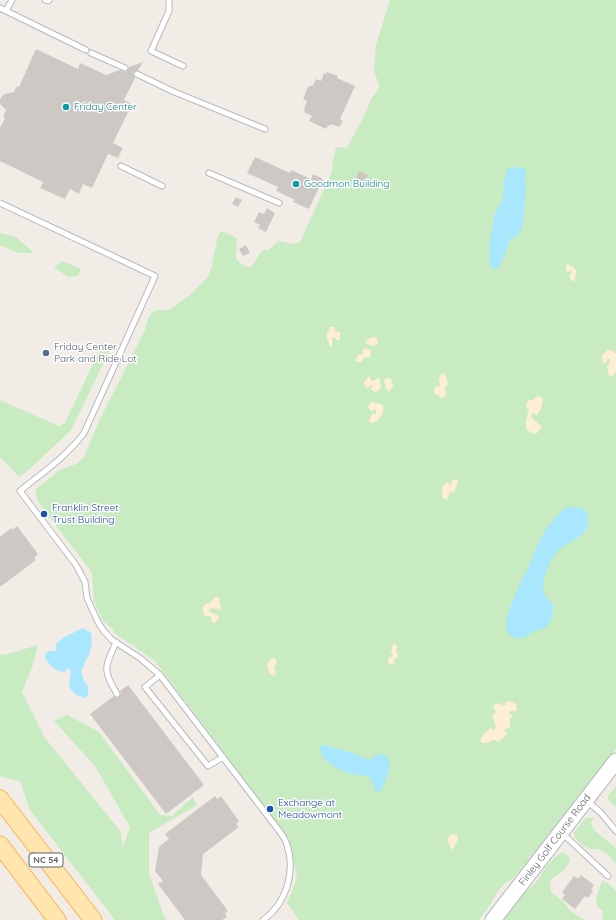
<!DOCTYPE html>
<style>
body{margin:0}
canvas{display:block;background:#f1ede6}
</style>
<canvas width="616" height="920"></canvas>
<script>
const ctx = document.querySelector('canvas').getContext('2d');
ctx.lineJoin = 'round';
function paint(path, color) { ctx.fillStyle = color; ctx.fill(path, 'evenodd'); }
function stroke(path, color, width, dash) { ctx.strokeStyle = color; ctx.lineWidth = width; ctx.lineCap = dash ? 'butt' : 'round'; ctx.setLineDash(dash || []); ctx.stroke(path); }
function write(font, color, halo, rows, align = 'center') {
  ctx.font = font + ' Quicksand,sans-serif'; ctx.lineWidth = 3; ctx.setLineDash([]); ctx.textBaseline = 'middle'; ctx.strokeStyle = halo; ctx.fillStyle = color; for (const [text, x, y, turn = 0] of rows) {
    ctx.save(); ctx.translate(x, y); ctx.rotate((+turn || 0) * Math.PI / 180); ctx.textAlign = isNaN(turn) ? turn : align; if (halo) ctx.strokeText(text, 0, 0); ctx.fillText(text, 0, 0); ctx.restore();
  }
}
const green = new Path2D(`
 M390,0H616V749L514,878L504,884L496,894L490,905L479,920H299L287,903L297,878L289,839L155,661L113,632L114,630L103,621L100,615L94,601L92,573L38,502C36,497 35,494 36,489L61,469L76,464L84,457L99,421L145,330C147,321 150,308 161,310C166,310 167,311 170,309C177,306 182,299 189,296L207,278L211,269L218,235L221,232H224L237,238L236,259C253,276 252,262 263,250H269L278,241L293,244L300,242L331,174C333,166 333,157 336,148L339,147L347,148L366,112L371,99L378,90L379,86L374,70L376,45Z
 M0,233L16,237L34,253H18L0,245Z
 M62,261L81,269L78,276L69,277L54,268Z
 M103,343L111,344L109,352L71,430L31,468L19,477L0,457V400L59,426L65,423Z
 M38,645L32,668L22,692L45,738L121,832L122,848L130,827L95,766L54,721L67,715L99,732L160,815L172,816L193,797L197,805L149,833V874L164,916L167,920H115L30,810L20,781L1,777L0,775V654L4,655Z
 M616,786V807L608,800V796Z
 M594,817L591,823L595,831L616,848V864L607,854L597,849H590L582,845L574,837V832L586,818Z
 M562,852L569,856L570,861L563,871L550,880L551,892L565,903L570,911L585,920H503L524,893L538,880L546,867L556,856Z
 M602,880L609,884L616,891V920H602L603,911L597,906L596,899Z`);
const sand = new Path2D(`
 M568,264L576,270V274L574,282L571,280L569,276L572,272V270L569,272L566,271V265Z
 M330,327H335V331L340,332V338L339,340H336L335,337L332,338V347L329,345V342L327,340V332L329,331Z
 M374,337L377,339L378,343L377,344L372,346L366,343V341L370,338Z
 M367,348L371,351L370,358L365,357L361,362H357L356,360L358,355L363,354L362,350Z
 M608,350L614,351L616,354V372L611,377L609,375L607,367L611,359H608L605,364L602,361V355Z
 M444,373L447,379L448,385L444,387L446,393V396L441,398L438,395L435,394L433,391L436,386H441C438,381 438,376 444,373Z
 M369,376L371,380L373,381L378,378L380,379L381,388L378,391L375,392L372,390L371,388L373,386L372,385L367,388L365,387L364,382Z
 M388,378L392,380L391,383L394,385L391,389L388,391L385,388L386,385L384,382L385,379Z
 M537,396L543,398L541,409L537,415L533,413L531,414L532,418L542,427L537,433L534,434C532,432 527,431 526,428C525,425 527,414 529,411C526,407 525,405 529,400H533Z
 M372,402L383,405C385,413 380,419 373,423H370L369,420L373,413L376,415V410L375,409L372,411L368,407L370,403Z
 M454,479L458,481L454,493L450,492L447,500L442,497L443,485L448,482L451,486L452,480Z
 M215,597L219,598L221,608L220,610L211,608L209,611L212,613L215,614L219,616L218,619L215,623H213L210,616H205L202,608L205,604H209Z
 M393,644L397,646L396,652L398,654L397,658L394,659V664L392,665L388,663L389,658L393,656L391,652Z
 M272,658L275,659L277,662L274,668L276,674L274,676L269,673L267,664Z
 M510,701L515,703L517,709L516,711H509V714L513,715L510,719V727L502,731L507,732V734L499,742L493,740L487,743H482L480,740L485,732L488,731L489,728L494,730L496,726L492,716L496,712L493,707L494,705L498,703L504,706L506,702Z
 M453,834L457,835L458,839L453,849H451L447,838Z`);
const water = new Path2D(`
 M516,167L524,168L527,173L524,177C527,184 526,187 525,195C524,211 526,225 516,238L512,237C508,242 509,247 506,252C503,258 501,262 499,267L495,269L492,268L489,262L490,240L495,213L502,201L504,191L503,183L508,168Z
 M566,507H576L586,510C595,535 576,537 561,548C551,556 540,581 544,593C546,598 550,601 554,605L551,621L544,629C533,628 529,640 514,638L506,631C506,608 520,585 530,564C534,554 538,542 544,533C550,523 558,515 566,507Z
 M83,628L91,633L92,643L90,652L81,671L83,679L88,686V695L84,698L75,694L69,687L71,671L69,668L64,672C53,670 50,666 45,657L46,653L49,651H56V644L63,638Z
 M323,745L347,751L369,760L377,755L383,754C397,760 385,784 379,793L376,792L371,779L368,776C352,777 319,765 320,746Z`);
const building = new Path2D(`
 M36,49L78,69L80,63L106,75L120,70L126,72L128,70L129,67L143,62L138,70L135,71L133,73L135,78L124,100L132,104L113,143L123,148L118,158L108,154L92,188L83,184L79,194L70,189L65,199L40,188L43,182L0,161V128L5,118L3,117L6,110L0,104V99L4,94L14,92L17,86L19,87Z
 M327,72L338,76L337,78L355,86L340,119L343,121L339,127L331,124L330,126L328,125L326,129L309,121L312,116L304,112L305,110L304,109L307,101L303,99L308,87L313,85L316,79L321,81L324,73L326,74Z
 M255,157L290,173L291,170L311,179L313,174L323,179L309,209L293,202L295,200L276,191L278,187L247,173Z
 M359,171L368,175L365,182L356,178Z
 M236,197L242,200L238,207L232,204Z
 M267,208L275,213L266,232L258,228L260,225L254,222L259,212L264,214Z
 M246,245L250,253L243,256L239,249Z
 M17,526L38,554L34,558L36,560L0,587V537L11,528L12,530Z
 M128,685L204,785L166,814L90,714L114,696L117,698L119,697L121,694L120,691Z
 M215,796L217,799L221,796L239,821L236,824L239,827L203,854L201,875L228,911L225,913L227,917L222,920H185L158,884L163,881L155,871L159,847L169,839L165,834Z
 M581,875L594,885L591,890L593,891L588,898L585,896L575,909L562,899L565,895L562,892L574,876L578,879Z`);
const lane = new Path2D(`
 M45,0L48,1L49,0
 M169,0V11L151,51L183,66
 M0,8L86,50
 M6,11L12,0
 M91,53L125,68
 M137,74L172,91L265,129
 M121,166L162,186
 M209,173L279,203
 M0,203L155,276L84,433C66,457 42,473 20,491L76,565L85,582L87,598L98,622L103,630L112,640L140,658L160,675L280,832C283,836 286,841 287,845C296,872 286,904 263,920
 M116,642C105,668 102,669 117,694
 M160,675L145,687L208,766L223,757
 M587,801L600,812L616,831
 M562,833L608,876`);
const secondary = new Path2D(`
 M493,920L616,761`);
const primary = new Path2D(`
 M0,799L93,920
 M0,845L57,920`);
const markers = [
 [66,107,4,"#0f9aa8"],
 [296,184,4,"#0f9aa8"],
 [46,353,4,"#5c6f8a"],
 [44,514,4,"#1a4fb4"],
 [270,809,4,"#1a4fb4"]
];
const shields = [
 [46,860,34]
];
const shieldNames = [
 ["NC 54",46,860]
];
const cultureNames = [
 ["Friday Center",74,107],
 ["Goodmon Building",304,184]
];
const serviceNames = [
 ["Friday Center",54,347],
 ["Park and Ride Lot",54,359]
];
const transitNames = [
 ["Franklin Street",52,508],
 ["Trust Building",52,520],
 ["Exchange at",278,803],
 ["Meadowmont",278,815]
];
const streetNames = [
 ["Finley Golf Course Road",555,840,-53]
];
paint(green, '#c8ebc1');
paint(sand, '#feeed5');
paint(water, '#a9e7ff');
paint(building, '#cdc8c3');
stroke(lane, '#b7babe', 7);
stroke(secondary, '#b5bbbf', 17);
stroke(primary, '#feb253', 19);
stroke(lane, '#fff', 5);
stroke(secondary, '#fff', 15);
stroke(primary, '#ffe5ae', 17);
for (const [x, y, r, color] of markers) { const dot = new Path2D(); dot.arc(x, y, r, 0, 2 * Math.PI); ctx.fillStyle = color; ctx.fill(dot); stroke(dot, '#fff', 1.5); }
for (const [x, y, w] of shields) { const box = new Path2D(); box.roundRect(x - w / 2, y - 7, w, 14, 3); ctx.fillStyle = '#fff'; ctx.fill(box); stroke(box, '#5e6468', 1); }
write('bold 9px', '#5e6468', null, shieldNames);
write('10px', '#0d838f', '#fff', cultureNames, 'left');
write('10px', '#4e5e75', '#fff', serviceNames, 'left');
write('10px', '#164399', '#fff', transitNames, 'left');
write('10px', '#5e6468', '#fff', streetNames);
</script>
